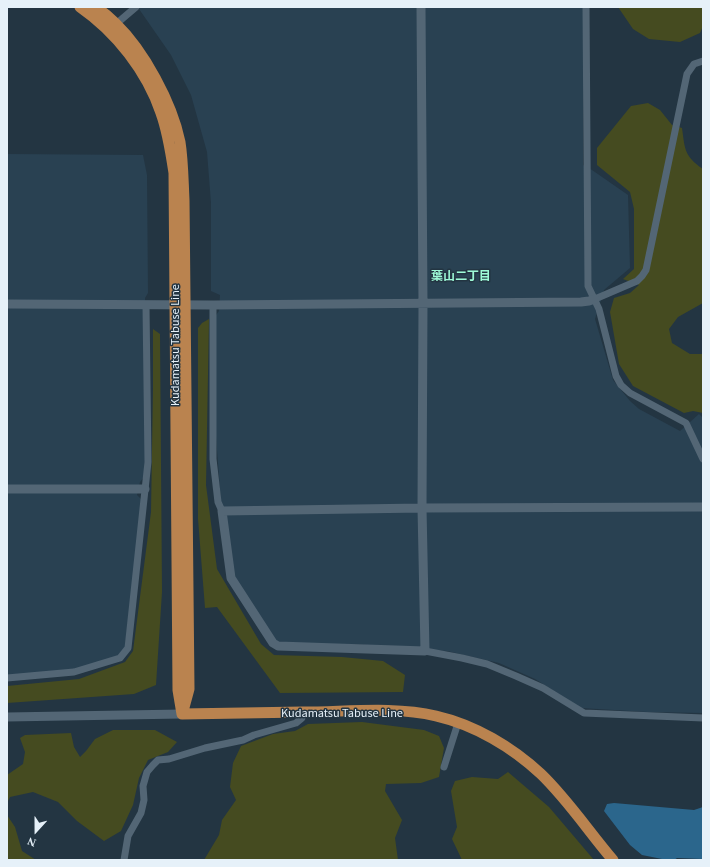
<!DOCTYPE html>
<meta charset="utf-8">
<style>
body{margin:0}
#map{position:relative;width:710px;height:867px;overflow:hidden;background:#233542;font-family:Georgia,serif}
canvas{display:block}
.frame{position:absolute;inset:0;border:8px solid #e6f1f9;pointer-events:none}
.north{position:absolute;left:16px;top:811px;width:40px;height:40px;-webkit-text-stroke:3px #233542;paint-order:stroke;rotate:201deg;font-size:11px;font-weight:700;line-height:16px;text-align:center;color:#e6f1f9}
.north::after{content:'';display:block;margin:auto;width:14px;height:18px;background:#e6f1f9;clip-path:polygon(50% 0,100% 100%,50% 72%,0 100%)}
</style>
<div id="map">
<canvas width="710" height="867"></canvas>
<div class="frame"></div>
<div class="north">N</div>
</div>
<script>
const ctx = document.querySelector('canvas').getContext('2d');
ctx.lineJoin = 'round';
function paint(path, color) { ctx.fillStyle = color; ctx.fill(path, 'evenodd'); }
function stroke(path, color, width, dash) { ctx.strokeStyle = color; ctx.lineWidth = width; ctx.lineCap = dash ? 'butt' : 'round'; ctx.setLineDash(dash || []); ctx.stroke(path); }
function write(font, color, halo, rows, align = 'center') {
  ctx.font = font + ' Georgia,"Noto Sans JP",serif'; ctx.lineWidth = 3; ctx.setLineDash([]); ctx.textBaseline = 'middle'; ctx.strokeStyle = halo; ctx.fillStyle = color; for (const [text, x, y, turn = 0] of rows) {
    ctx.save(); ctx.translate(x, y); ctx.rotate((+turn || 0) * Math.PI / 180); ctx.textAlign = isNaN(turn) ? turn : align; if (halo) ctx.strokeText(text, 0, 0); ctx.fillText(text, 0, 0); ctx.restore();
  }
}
const built = new Path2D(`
 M141,7H583V165L592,170L628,195L630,268L604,290L595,319L613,380L630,401L639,409L680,431L699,414L703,418V713L647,712L581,708L535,679L499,663L447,651L354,644H280L272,637L232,573L221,503L215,423L216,315L219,311L220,295L211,291V203L207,152L191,95L171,55L139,9Z
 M7,154L143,155L147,175L148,293L145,298V460L144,477L140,482L137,495L142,500L125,648L118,657L72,671L7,676Z`);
const green = new Path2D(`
 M618,7H703V26L700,33L680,42L649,39L633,29Z
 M648,103L660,110L672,125L682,128C685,149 684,156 703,169V303L678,317L669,329L672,343L690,354H703V413L693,411L684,413L633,386L619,364L610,312L614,298L630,293L639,285L623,279L634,269V209L630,192L597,165V148L631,106Z
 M209,319L206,485L217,569L261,644L274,655L342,657L383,661L405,675L403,692L280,693L217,607L205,608L198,519V328L202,323Z
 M153,329L160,334L162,592L156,685L134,694L7,703V686L79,679L125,662L133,651L151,512L153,388Z
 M362,722L424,730L439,736L444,748L439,777L421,783L386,784L385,791L402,820L395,838L398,860H204L219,835L222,820L236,800L230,787L233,763L241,746L273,734L295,731L308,724Z
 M113,730H155L177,742L168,752L148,760L139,778L133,805L121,831L104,841L77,821L58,802L33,792L10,797L7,803V775L23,764L25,752L20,738L25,735L71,733L74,747L80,757L86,751L95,739Z
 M508,772L549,807L594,860H462L452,839L457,827L451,791L455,781L472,777L498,779Z
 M7,815L15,827L22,851L36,860H7Z`);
const water = new Path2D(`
 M614,803L694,810L703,807V859L677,858L674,860H667L642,855L630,845L604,811L607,804Z`);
const minor = new Path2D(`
 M586,7L588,286L599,309L616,376L621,385L630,393L686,423L703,459
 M116,24L136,7
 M595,299L637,281L642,276L646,270L687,74L694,64L703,61
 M213,305V459L218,502L222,511
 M425,651L462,658L487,664L516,676L543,688L584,713L703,718
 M7,678L74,672L120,658L128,648L148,462L146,305
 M444,767L458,723
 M124,860L128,836L141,813L144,800L143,786L147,772L153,765L158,760L169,759L205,748L243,740L254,735L296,723L302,718L303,712`);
const tertiary = new Path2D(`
 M421,7L423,304L422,508L425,651L278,646L273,643L231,578L222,511L422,508L703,507
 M7,304L213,305L581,302L589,301L595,299
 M7,489H145
 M7,717L182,714`);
const primary = new Path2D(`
 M80,7C116,32 147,71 161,113C168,132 171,153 174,173L178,690L182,714
 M96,7C103,12 109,17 115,23C144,51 172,103 180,142C183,161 183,181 184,200L189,689L183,711
 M182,714C222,713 263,713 303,712C346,712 394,706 436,716C475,725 512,747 541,774C568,800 589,832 613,860`);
const streetNames = [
 ["Kudamatsu Tabuse Line",175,345,-90],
 ["Kudamatsu Tabuse Line",342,713]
];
const neighbourhoodNames = [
 ["葉山二丁目",461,275]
];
paint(built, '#294152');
paint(green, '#454b20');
paint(water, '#2b668c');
stroke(minor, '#536675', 7);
stroke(tertiary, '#536675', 9);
stroke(primary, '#ba834f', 11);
write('11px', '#e6f1f9', '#233542', streetNames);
write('bold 12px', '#9efad7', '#233542', neighbourhoodNames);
</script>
